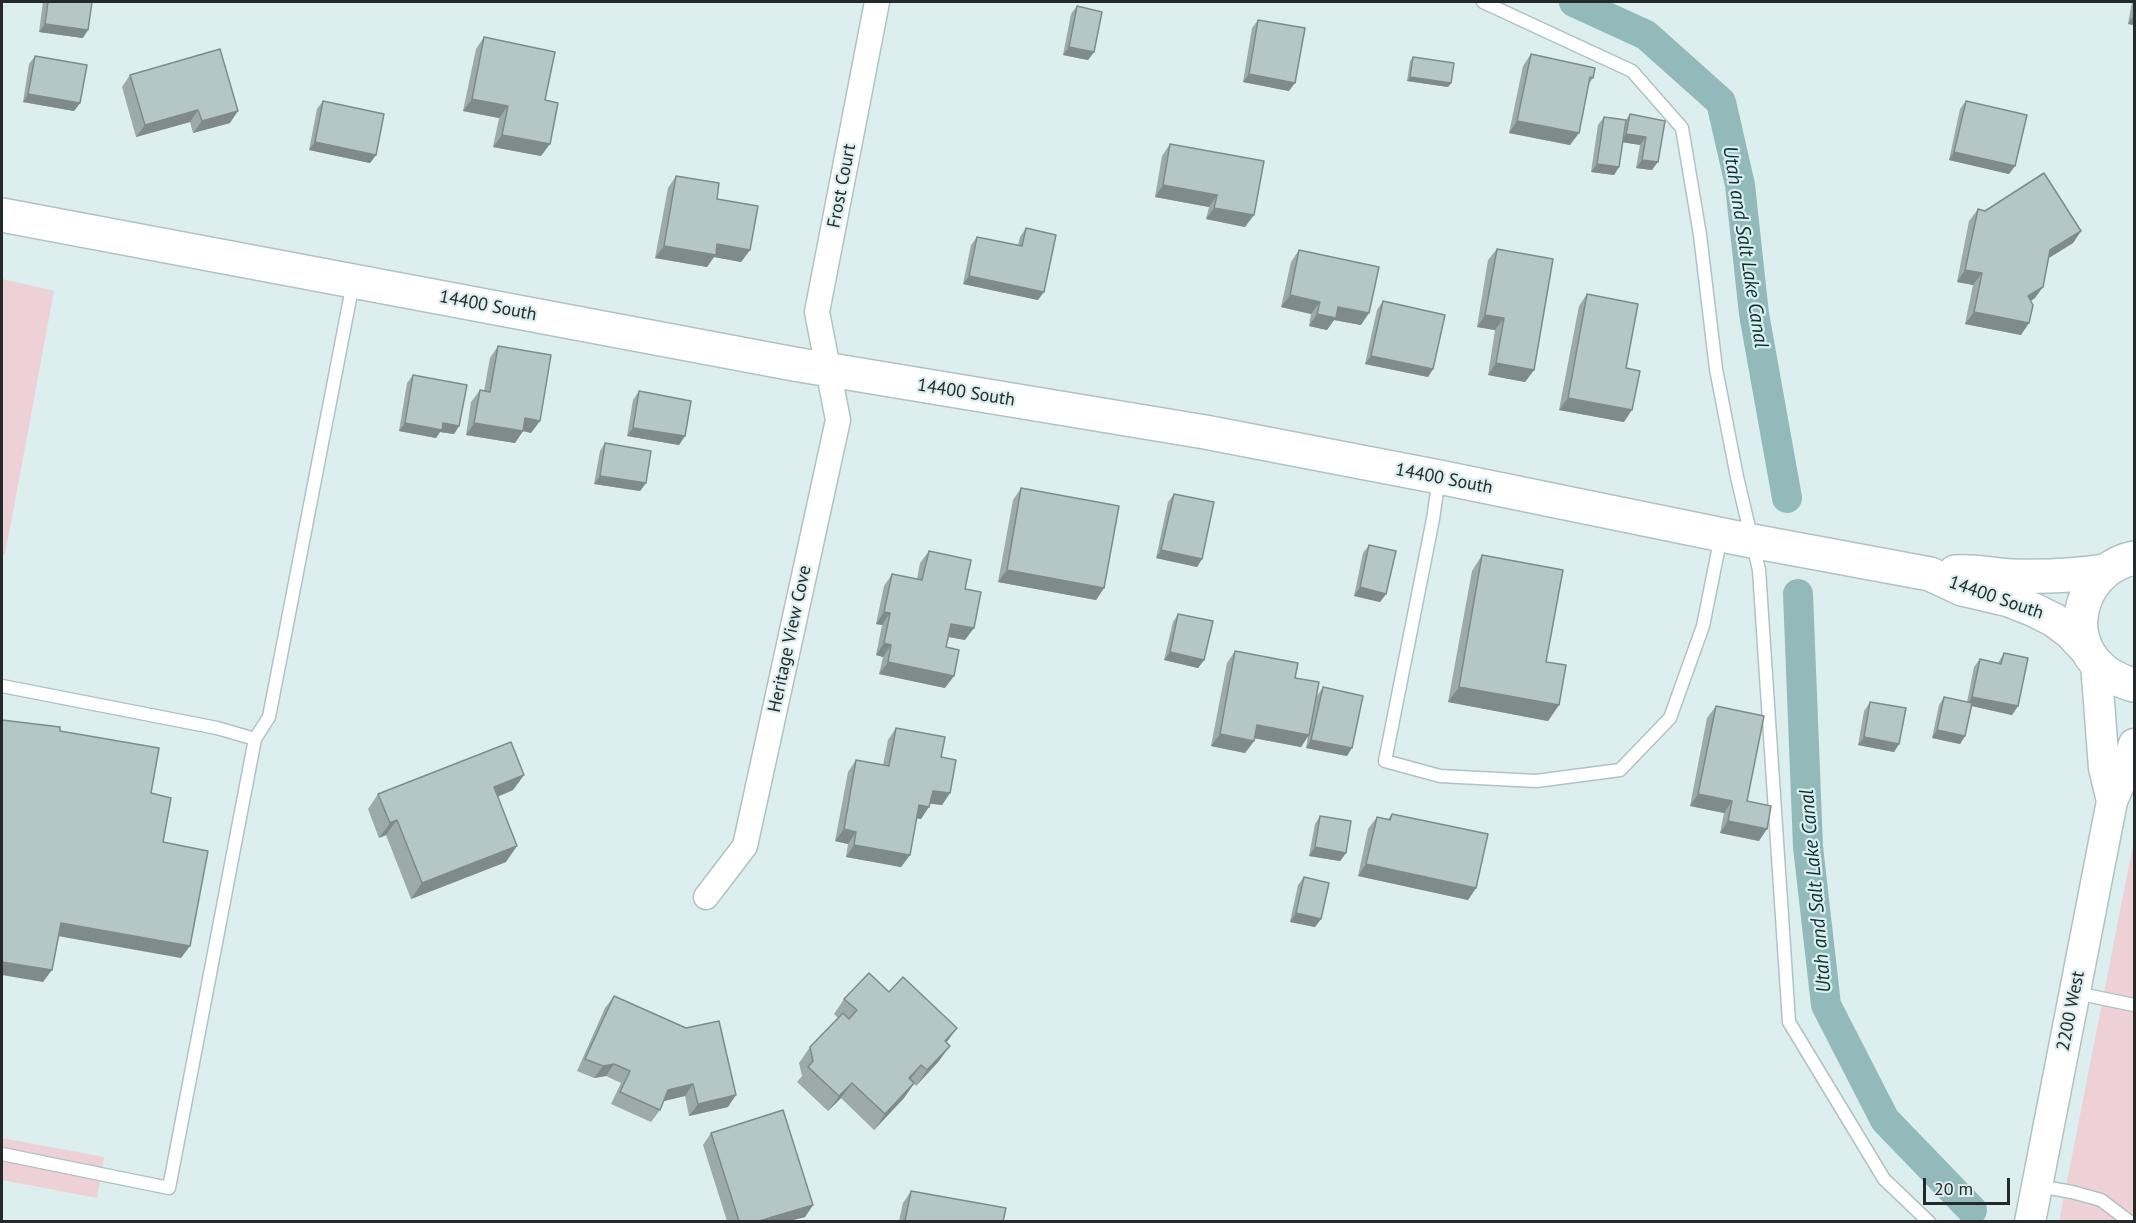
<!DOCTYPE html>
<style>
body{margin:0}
#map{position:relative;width:2136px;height:1223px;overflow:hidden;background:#dceeee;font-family:"PT Sans",sans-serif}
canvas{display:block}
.frame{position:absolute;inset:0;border:3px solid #242a2a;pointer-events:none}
.scale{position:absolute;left:1923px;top:1178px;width:87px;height:27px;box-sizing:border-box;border:3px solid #242a2a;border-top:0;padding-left:8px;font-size:18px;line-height:21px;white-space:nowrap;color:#242a2a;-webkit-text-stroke:4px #dceeee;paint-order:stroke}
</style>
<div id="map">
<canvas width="2136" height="1223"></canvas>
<div class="frame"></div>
<div class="scale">20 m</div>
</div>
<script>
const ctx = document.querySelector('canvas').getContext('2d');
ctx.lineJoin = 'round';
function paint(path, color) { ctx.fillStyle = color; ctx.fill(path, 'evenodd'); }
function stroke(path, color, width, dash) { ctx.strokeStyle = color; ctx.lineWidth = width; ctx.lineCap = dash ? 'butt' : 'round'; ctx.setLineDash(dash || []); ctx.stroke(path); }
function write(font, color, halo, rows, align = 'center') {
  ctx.font = font + ' "PT Sans",sans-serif'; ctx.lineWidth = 4.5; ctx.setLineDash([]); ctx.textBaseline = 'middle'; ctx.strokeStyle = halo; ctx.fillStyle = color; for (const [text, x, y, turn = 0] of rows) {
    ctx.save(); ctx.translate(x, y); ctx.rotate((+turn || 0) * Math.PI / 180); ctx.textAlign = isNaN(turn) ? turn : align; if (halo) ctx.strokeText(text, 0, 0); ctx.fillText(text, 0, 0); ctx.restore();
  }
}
const green = new Path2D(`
 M2,279L54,291L5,555H2Z
 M2134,840V1221L2059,1222Z
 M2,1138L104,1157L97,1198L2,1180Z`);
const canal = new Path2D(`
 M1574,2L1646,35L1721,102L1740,185L1754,314L1787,498
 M1798,594L1808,847L1826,1005L1885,1120L1972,1210`);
const service = new Path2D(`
 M1483,2L1632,71L1682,128L1700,235L1716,369L1737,477L1759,570L1789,1022L1884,1179L1929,1222
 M1439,478L1433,519L1385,761L1440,776L1536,781L1620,770L1670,718L1703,626L1721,536
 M2,686L217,728L255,739
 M2076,993L2134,1005
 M2,1154L169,1188L255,739L269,717L353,283
 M2038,1186L2072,1192L2101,1200L2130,1222`);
const minor = new Path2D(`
 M706,897L745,846L838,420L817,312L877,2`);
const tertiary = new Path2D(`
 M2096,663L2104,768L2112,801
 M2030,1222L2112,801L2126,769L2134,744`);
const secondary = new Path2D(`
 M2,215L794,364L1205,432L1439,477L1752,541L1930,574L1962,589L2009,600L2034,610L2054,620L2071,633L2086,649
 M2134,558C2088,567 2063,624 2095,662C2106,675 2119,681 2134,685
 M1955,572C1974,570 1992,575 2011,576C2043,577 2073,576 2104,571`);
const wall = new Path2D(`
 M43,2H92L83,38L39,32Z
 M2132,2H2134V25L2128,24Z
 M1077,6L1094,52L1088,60L1063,55L1071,14Z
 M1258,20L1289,91L1243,82L1252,28Z
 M484,37L545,100L541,156L493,147L499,118L463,111L476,49Z
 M1531,54L1593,78L1589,84L1570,145L1509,133L1523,66Z
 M35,56L80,103L74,111L23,102L29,64Z
 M1413,57L1451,83L1448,87L1407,81L1410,61Z
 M130,75L230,123L193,133L190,122L136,137L122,87Z
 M323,101L376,155L370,163L309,150L317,109Z
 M1966,101L2015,166L2009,174L1949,160L1960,109Z
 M1630,114L1665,121L1652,170L1636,168L1640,145L1623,142L1619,167L1614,175L1591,172L1598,125L1604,117L1626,120Z
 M1170,144L1245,227L1206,219L1209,207L1155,197L1162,156Z
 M676,176L717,199L750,250L741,262L714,257L707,267L655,258L668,188Z
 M1978,209L2081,231L2073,243L2049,258L2035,298L2031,301L2021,335L1965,324L1973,285L1957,282L1969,221Z
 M1026,228L1038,300L963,284L971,245L977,237L1018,245L1020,237Z
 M1497,249L1534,370L1525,382L1488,375L1495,330L1477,327L1488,260Z
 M1299,250L1361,325L1334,320L1327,330L1309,326L1311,314L1281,307L1291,262Z
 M1587,294L1626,368L1624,422L1559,410L1579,306Z
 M1383,301L1433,369L1428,377L1365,364L1377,310Z
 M498,346L531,433L523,431L515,443L466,435L471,402L480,390L484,391L490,358Z
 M413,375L459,426L454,434L440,432L436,438L399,431L407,383Z
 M639,391L685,436L679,445L627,436L633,400Z
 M605,443L646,483L640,491L594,484L600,451Z
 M1021,488L1104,588L1096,600L998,582L1013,500Z
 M1174,494L1202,559L1197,567L1156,558L1168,502Z
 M1369,545L1386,594L1380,602L1354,596L1363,553Z
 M929,551L965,589V640L949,637L946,647L945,688L879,674L883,657L876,655L882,625L876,624L884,586L892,574L917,579L920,563Z
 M1482,555L1546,662L1559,705L1548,721L1448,702L1472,571Z
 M1178,614L1204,660L1198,668L1164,660L1173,622Z
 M1235,651L1295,678L1312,718L1317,696L1323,687L1347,756L1306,748L1308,736L1301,747L1254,738V741L1245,753L1211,746L1227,663Z
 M2004,653L2018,706L2012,715L1972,706L1965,736L1960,744L1932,738L1939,705L1944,697L1967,702L1974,667L1980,659L1998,663Z
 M1870,702L1899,744L1894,752L1858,745L1864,711Z
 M1716,706L1747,801L1759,841L1720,833L1724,813L1690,806L1707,718Z
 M896,728L941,757L950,793L942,805L930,803L921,819L916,818L910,855L901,867L846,857L848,844L835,841L848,772L856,760L883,765L888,740Z
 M524,775L513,790L498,797L506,862L411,899L386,835L379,838L368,809L378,794Z
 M1392,814L1476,888L1468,900L1358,876L1368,829L1377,817L1388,819Z
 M1320,816L1346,853L1340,861L1309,856L1315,824Z
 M1304,877L1321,919L1315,927L1290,922L1298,885Z
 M889,992L957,1028L946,1043L939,1061L916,1086L914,1084L904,1098L874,1130L841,1098L828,1111L797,1082L802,1076L799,1063L810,1047L838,1018L834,1014L844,999Z
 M614,996L728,1107L689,1116L685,1096L663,1101L660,1110L651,1122L611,1104L621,1083L606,1076L594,1078L577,1071L605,1008Z
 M711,1133L813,1205L805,1217L789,1221H727L703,1145Z
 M911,1191L1003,1221H899L903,1203Z`);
const shadedWall = new Path2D(`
 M2134,15V25L2128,24Z
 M45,24L88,30L83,38L39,32Z
 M1069,47L1094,52L1088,60L1063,55Z
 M1249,74L1295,83L1289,91L1243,82Z
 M1410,77L1451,83L1448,87L1407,81Z
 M28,94L80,103L74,111L23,102Z
 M472,99L508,106L499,118L463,111Z
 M198,110L190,122L136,137L145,125Z
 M238,111L230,123L193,133L202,121Z
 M1517,121L1579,133L1570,145L1509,133Z
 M1626,134L1646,137L1640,145L1621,142Z
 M502,135L550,144L541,156L493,147Z
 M315,142L376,155L370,163L309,150Z
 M1954,152L2015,166L2009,174L1949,160Z
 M1642,160L1658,162L1652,170L1636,168Z
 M1597,164L1619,167L1614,175L1591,172Z
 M1163,185L1217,195L1209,207L1155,197Z
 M1214,208L1254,215L1245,227L1206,219Z
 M2081,231L2073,243L2042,262L2050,250Z
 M717,244L750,250L741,262L714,257L707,267L655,258L664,246Z
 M1965,270L1982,273L1973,285L1957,282Z
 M969,276L1044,292L1038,300L963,284Z
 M2043,287L2035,298L2019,308L2028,296Z
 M1290,295L1320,302L1311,314L1281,307Z
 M1338,307L1369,313L1361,325L1334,320L1327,330L1309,326L1317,314Z
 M1974,312L2029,323L2021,335L1965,324Z
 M1485,315L1504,318L1495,330L1477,327Z
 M1371,356L1433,369L1428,377L1365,364Z
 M1496,363L1534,370L1525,382L1488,375Z
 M1568,398L1632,410L1624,422L1559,410Z
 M525,418L540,421L531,433L523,431L515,443L466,435L474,423Z
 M405,423H443L459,426L454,434L440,432L436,438L399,431Z
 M633,428L685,436L679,445L627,436Z
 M600,476L646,483L640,491L594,484Z
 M1161,550L1202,559L1197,567L1156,558Z
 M1007,570L1104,588L1096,600L998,582Z
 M1360,587L1386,594L1380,602L1354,596Z
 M884,612L890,613L882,625L876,624Z
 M951,624L974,628L965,640L943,636Z
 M884,643L891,645L883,657L876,655Z
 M1170,652L1204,660L1198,668L1164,660Z
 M888,662L954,676L945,688L879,674Z
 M1459,687L1559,705L1548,721L1448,702Z
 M1972,697L2018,706L2012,715L1967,705Z
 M1257,725L1309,735L1301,747L1248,737Z
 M1937,730L1965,736L1960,744L1932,738Z
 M1220,734L1254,741L1245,753L1211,746Z
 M1864,737L1899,744L1894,752L1858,745Z
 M1311,740L1352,748L1347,756L1306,748Z
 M524,775L513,790L483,802L494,787Z
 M933,791L950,793L942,805L924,803Z
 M1698,794L1732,801L1724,813L1690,806Z
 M919,805L929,807L921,819L910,817Z
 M397,820L386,835L379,838L390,823Z
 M1728,821L1767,829L1759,841L1720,833Z
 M844,829L856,832L848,844L835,841Z
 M854,845L910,855L901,867L846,857Z
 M517,846L506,862L411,899L422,883Z
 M1315,847L1346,853L1340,861L1309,856Z
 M1366,864L1476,888L1468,900L1358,876Z
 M1296,913L1321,919L1315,927L1290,922Z
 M61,923L190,946L181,958L52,935Z
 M2,962L52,970L43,982L2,975Z
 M957,1028L946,1043L945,1041Z
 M950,1046L939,1061L916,1086L927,1070Z
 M614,1064L606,1076L594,1078L603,1066Z
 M921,1065L910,1080L909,1078Z
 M852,1083L841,1098L828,1111L839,1096Z
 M914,1083L904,1098L874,1130L885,1114Z
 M693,1084L685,1096L660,1102L668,1090Z
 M736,1095L728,1107L689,1116L698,1104Z
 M813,1205L805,1217L789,1221H759Z`);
const building = new Path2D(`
 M48,2H92L88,30L45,24Z
 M1077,6L1102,12L1094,52L1069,47Z
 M1258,20L1305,28L1295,83L1249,74Z
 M484,37L555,52L545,100L558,103L550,144L502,135L508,106L472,99Z
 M220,49L238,111L202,121L198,110L145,125L130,75Z
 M1531,54L1595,68L1593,78L1590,77L1579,133L1517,121Z
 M35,56L87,65L80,103L28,94Z
 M1413,57L1454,63L1451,83L1410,77Z
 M323,101L384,114L376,155L315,142Z
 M1966,101L2027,115L2015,166L1954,152Z
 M1630,114L1665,121L1658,162L1642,160L1646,137L1626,134Z
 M1604,117L1626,120L1619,167L1597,164Z
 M1170,144L1264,161L1254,215L1214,208L1217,195L1163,185Z
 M2044,173L2081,231L2050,250L2043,287L2028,296L2033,305L2029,323L1974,312L1982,273L1965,270L1978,209L1985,211Z
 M676,176L719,183L717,199L758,206L750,250L717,244L716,255L664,246Z
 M1026,228L1056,235L1044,292L969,276L977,237L1022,246Z
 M1497,249L1553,259L1534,370L1496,363L1504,318L1485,315Z
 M1299,250L1379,267L1369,313L1338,307L1336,318L1317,314L1320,302L1290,295Z
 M1587,294L1638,304L1626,368L1640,371L1632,410L1568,398Z
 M1383,301L1445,315L1433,369L1371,356Z
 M498,346L551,355L540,421L525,418L523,431L474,423L480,390L490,392Z
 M413,375L467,385L459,426L443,423L442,430L405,423Z
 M639,391L691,401L685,436L633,428Z
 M605,443L651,451L646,483L600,476Z
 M1021,488L1119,506L1104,588L1007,570Z
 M1174,494L1214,502L1202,559L1161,550Z
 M1369,545L1396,551L1386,594L1360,587Z
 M929,551L971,560L965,589L981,592L974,628L951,624L946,647L959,650L954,676L888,662L891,645L884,643L890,613L884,612L892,574L922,580Z
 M1482,555L1563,570L1546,662L1566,665L1559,705L1459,687Z
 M1178,614L1213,621L1204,660L1170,652Z
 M1235,651L1298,663L1295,678L1319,682L1309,735L1257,725L1254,741L1220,734Z
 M2004,653L2028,658L2018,706L1972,697L1980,659L2001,664Z
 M1323,687L1363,696L1352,748L1311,740Z
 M1944,697L1972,703L1965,736L1937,730Z
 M1870,702L1906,708L1899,744L1864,737Z
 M1716,706L1764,716L1747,801L1771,806L1767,829L1728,821L1732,801L1698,794Z
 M2,720L60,727V731L159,748L151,793L171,798L163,842L208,851L190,946L61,923L52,970L2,962Z
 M896,728L945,737L941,757L956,760L950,793L933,791L929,807L919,805L910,855L854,845L856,832L844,829L856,760L889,766Z
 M511,742L524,775L494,787L517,846L422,883L397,820L390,823L378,794Z
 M1392,814L1488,834L1476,888L1366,864L1377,817L1390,820Z
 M1320,816L1351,821L1346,853L1315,847Z
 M1304,877L1329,883L1321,919L1296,913Z
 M869,973L889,992L903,977L957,1028L945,1041L950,1046L927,1070L921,1065L909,1078L914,1083L885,1114L852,1083L839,1096L808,1067L813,1061L810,1047L843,1013L849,1019L857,1010L844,999Z
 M614,996L686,1028L719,1021L736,1095L698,1104L693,1084L668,1090L660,1110L620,1092L630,1071L614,1064L603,1066L585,1059Z
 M783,1110L813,1205L759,1221H739L711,1133Z
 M911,1191L1006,1208L1003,1221H905Z`);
const streetNames = [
 ["Frost Court",842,186,-79],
 ["14400 South",488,306,11],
 ["14400 South",966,393,9],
 ["14400 South",1444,479,11],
 ["14400 South",1996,598,19],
 ["Heritage View Cove",790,639,-78],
 ["2200 West",2071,1011,-79]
];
const waterNames = [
 ["Utah and Salt Lake Canal",1745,247,81],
 ["Utah and Salt Lake Canal",1816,891,-95]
];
paint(green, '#eed1d7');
stroke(canal, '#92babb', 30);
stroke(service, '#b2c2c3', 15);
stroke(minor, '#b2c2c3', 27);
stroke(tertiary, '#b2c2c3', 33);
stroke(secondary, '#b2c2c3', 36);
stroke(service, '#fff', 12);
stroke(minor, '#fff', 24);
stroke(tertiary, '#fff', 30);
stroke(secondary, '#fff', 33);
paint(wall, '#9caaaa');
paint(shadedWall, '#7f8b8b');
paint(building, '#b5c6c6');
stroke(building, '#7f8b8b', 1.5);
write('18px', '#242a2a', '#dceeee', streetNames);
write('italic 20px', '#083133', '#dceeee', waterNames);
</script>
